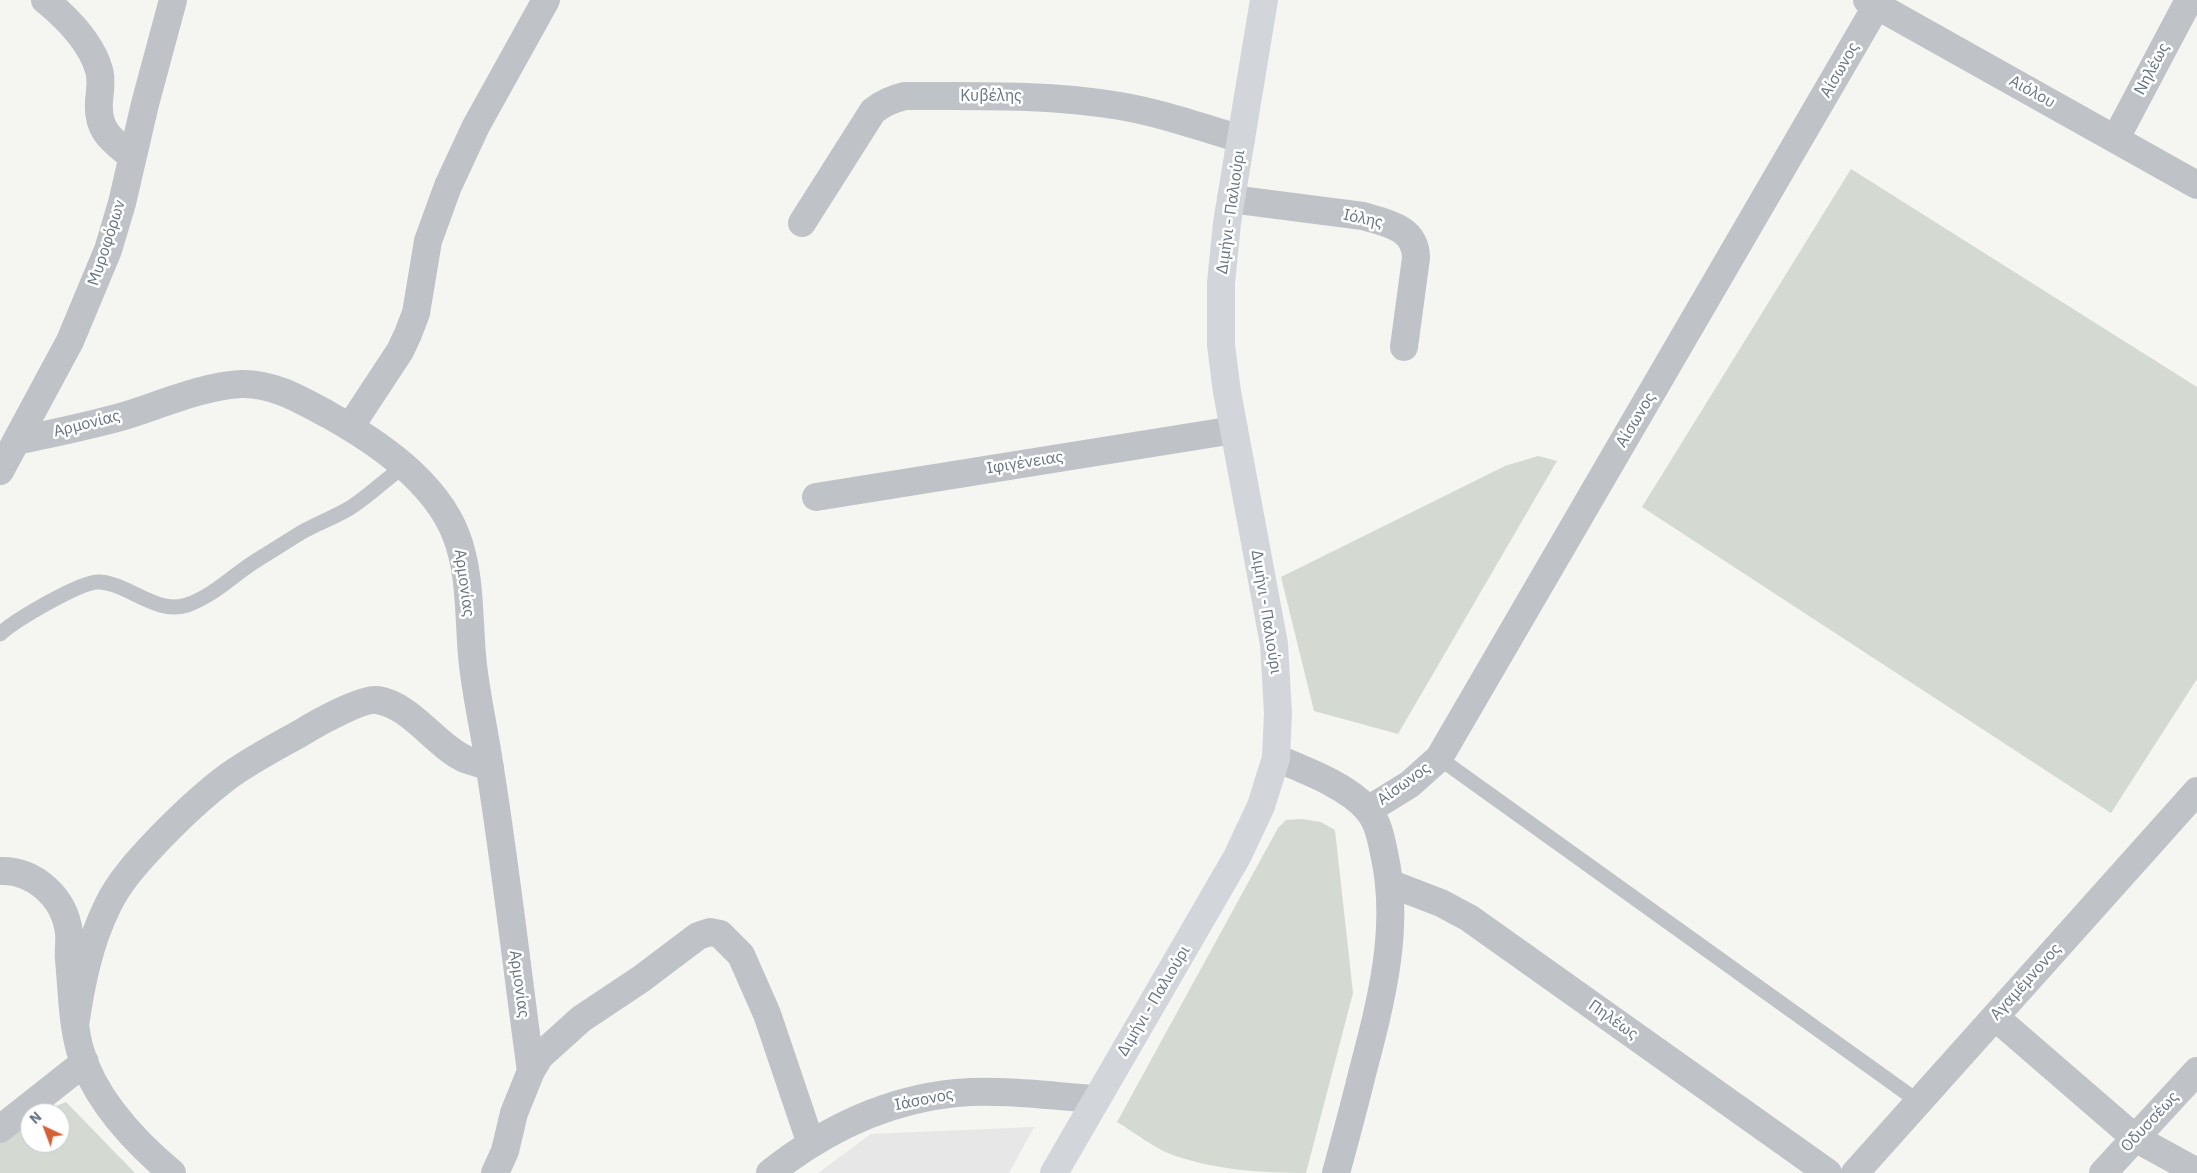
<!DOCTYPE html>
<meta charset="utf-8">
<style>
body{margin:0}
#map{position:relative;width:2197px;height:1173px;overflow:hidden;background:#f5f5f2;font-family:"IBM Plex Sans",sans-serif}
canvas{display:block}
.north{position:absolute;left:20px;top:1103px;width:50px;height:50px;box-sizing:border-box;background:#fff;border:1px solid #c2c7cd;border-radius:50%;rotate:317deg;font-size:14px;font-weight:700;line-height:20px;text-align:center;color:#677481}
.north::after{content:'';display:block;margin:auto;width:18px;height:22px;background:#d36135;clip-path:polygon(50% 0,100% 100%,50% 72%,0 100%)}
</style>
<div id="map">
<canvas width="2197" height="1173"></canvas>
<div class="north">N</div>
</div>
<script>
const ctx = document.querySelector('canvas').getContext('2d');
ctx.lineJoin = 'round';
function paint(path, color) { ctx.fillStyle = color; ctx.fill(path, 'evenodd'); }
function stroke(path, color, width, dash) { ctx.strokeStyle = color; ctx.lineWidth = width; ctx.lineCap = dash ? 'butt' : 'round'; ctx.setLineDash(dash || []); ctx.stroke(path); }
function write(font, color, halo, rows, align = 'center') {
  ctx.font = font + ' "IBM Plex Sans",sans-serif'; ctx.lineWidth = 5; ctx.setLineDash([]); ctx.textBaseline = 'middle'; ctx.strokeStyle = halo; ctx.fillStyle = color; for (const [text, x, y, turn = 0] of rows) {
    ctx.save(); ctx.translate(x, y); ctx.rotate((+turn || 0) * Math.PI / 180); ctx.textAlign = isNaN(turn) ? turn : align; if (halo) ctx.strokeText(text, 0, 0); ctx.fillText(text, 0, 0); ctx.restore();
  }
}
const built = new Path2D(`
 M1034,1127L1009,1173H818L871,1134Z`);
const green = new Path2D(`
 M1851,169L2197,387V679L2111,813L1642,507Z
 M1538,456L1557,461L1398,734L1314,711L1281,577L1505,466Z
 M1302,819L1321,822L1335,830L1353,993L1306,1173C1262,1173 1215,1170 1173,1155C1155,1149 1134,1132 1117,1122L1278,828L1286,820Z
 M66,1102L135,1173H0V1136L30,1117V1143H60V1113H40Z`);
const service = new Path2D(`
 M0,634C14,621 82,580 100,582C129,584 156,615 187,605C213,596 231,577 254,562C270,552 286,542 302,532C318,523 335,517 350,508C369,496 386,479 404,466
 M1439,758L1919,1102`);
const minor = new Path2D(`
 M45,0C67,18 91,42 99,70C102,80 100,91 99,101C97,131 111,139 132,157
 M2116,138L2189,0
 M1231,199L1363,216C1388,223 1416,228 1416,258L1404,347
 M802,223L873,111C883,103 892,99 905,96C977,96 1049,94 1120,106C1161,113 1201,127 1241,139
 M350,427L400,351L408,334L416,313L428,241L448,186L476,126L546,0
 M17,441C53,433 89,426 124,416C160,405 203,386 241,384C273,383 301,400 329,415C377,442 435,481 456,535C472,576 468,623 473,665C477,700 485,734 490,769C506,869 517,970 531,1071
 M0,471L70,341L108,250L122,203L145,104L173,0
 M816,497L1234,430
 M1276,758C1305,770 1348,786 1368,810C1378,822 1381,838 1384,853C1401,927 1381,1002 1362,1074C1354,1107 1345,1140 1336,1173
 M1368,810L1410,784L1439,758L1880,0
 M0,871C35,870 65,898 69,933C70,942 68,951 69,960C72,989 72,1022 80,1050C94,1098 134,1141 172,1173
 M1389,883L1441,903L1469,918L1828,1173
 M1995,1017L2135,1138L2197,1172
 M75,1026C81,984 89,943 108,905C119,882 138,861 156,842C178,819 201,797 226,778C249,761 276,747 301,733C315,724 362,698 377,700C411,705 435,745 465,759C473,762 482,764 490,767
 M0,1129L85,1062
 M495,1173L505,1151L514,1113L531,1071L540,1056L581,1019L641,979L698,936L710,932L720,934L741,955L767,1014L811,1144
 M770,1173C824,1130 886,1100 956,1093C1002,1089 1050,1096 1096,1099
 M1855,1173L2197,791
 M2103,1173L2197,1071`);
const tertiary = new Path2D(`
 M1867,0L2197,185`);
const secondary = new Path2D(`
 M1054,1173L1237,857L1261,806L1276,758L1278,713L1274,644L1227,392L1221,345V283L1227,223L1264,0`);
const streetNames = [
 ["Νηλέως",2152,69,-62],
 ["Αίσωνος",1840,70,-60],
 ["Αιόλου",2032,92,29],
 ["Κυβέλης",991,96],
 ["Διμήνι - Παλιούρι",1231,212,-82],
 ["Ιόλης",1363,219,12],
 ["Μυροφόρων",107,243,-72],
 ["Αίσωνος",1636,420,-59],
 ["Αρμονίας",87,424,-14],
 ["Ιφιγένειας",1025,463,-9],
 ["Αρμονίας",464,583,82],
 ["Διμήνι - Παλιούρι",1266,612,81],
 ["Αίσωνος",1404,784,-36],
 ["Αγαμέμνονος",2026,982,-48],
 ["Αρμονίας",519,984,82],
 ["Διμήνι - Παλιούρι",1154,1001,-59],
 ["Πηλέως",1613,1020,35],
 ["Ιάσονος",924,1100,-11],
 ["Οδυσσέως",2150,1122,-47]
];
paint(built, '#e6e7e6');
paint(green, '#d4dad2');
stroke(service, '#bfc2c6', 15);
stroke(minor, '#bfc2c6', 28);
stroke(tertiary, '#bfc2c6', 28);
stroke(secondary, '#d2d6da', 28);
write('16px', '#677481', '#fff', streetNames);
</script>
